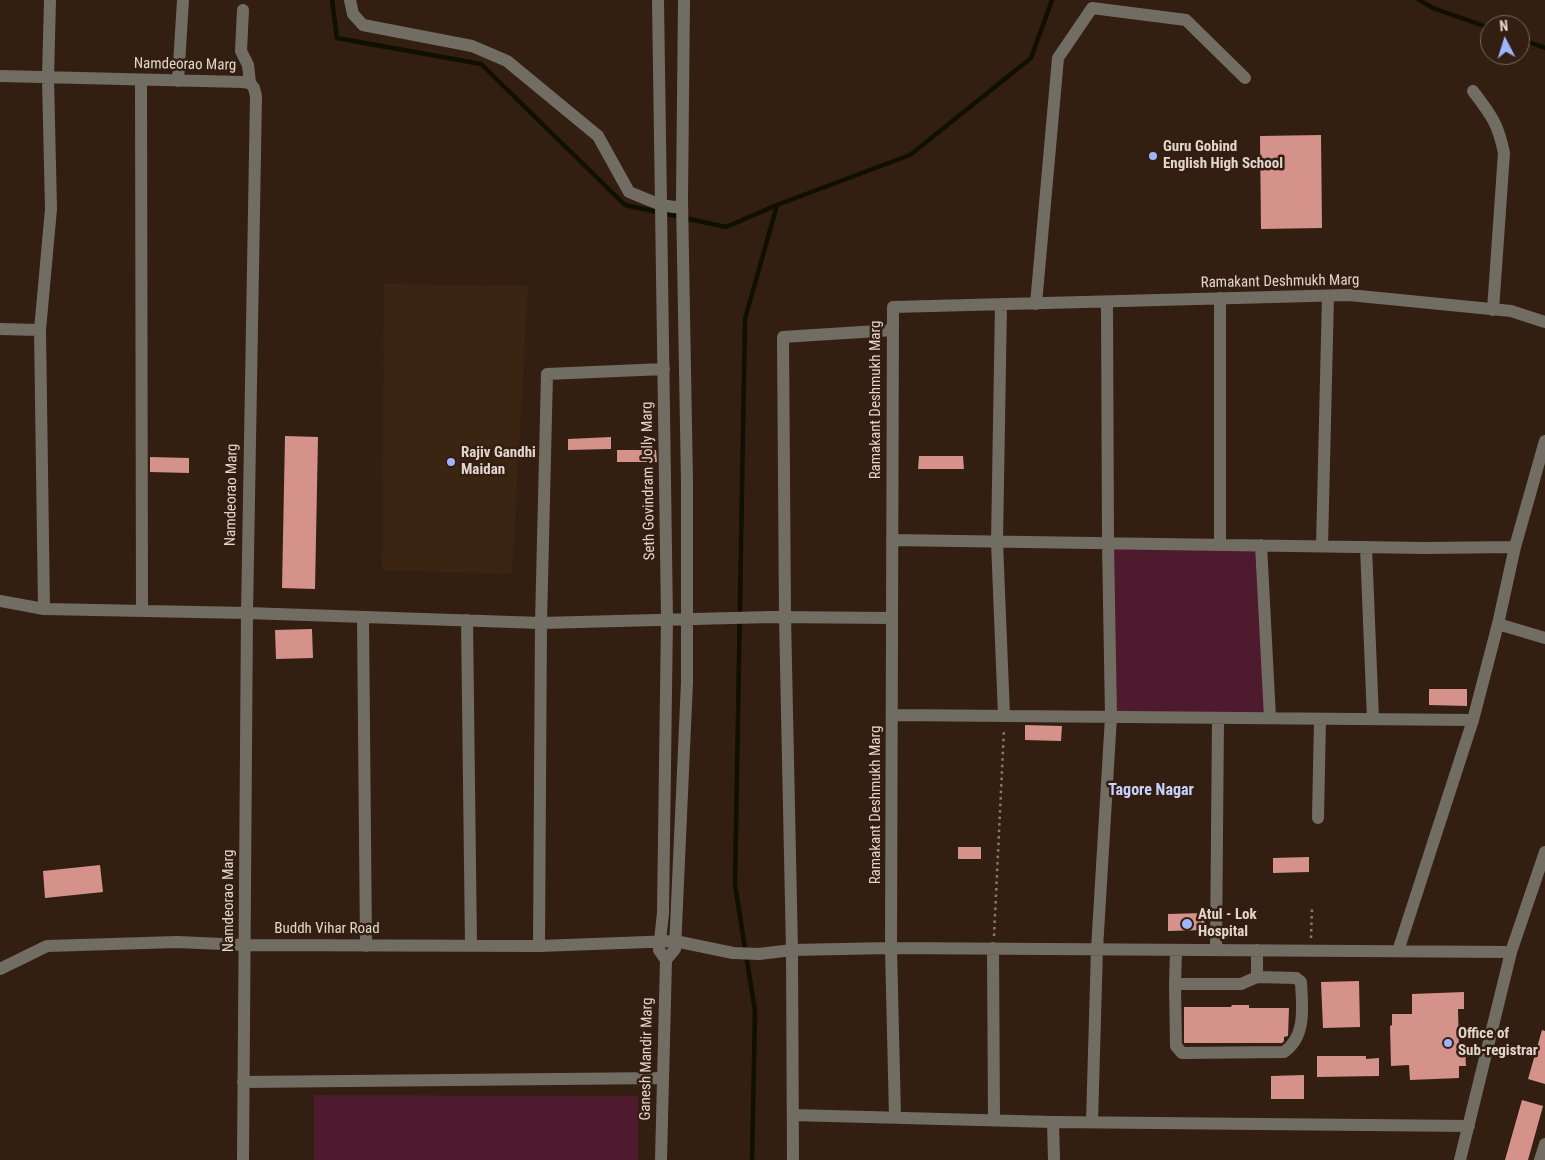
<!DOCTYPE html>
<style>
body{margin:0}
#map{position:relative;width:1545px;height:1160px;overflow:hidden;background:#321f12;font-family:"Roboto Condensed",sans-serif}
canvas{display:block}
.north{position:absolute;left:1480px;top:15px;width:50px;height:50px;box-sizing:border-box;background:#321f12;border:1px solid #78685c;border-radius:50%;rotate:355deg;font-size:14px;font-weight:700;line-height:20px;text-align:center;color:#e2d5cc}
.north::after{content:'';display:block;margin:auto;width:18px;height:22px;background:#a0b3fd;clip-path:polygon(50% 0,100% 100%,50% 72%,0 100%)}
</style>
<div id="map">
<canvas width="1545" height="1160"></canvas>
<div class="north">N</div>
</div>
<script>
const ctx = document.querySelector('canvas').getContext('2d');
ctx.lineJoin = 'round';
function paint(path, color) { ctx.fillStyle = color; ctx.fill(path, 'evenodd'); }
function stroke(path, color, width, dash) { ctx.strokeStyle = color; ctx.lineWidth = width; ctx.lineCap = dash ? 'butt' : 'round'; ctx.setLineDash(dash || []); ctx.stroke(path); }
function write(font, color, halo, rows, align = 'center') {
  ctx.font = font + ' "Roboto Condensed",sans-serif'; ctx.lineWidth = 5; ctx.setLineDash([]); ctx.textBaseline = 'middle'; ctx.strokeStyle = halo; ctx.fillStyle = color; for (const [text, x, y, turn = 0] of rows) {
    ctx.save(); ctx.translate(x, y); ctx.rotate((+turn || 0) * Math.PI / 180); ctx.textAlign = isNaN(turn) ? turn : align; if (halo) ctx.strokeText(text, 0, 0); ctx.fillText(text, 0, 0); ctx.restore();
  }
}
const built = new Path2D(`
 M384,284L528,286L512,574L382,570Z`);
const green = new Path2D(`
 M1108,543L1261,545L1270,718L1111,717Z
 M314,1095L638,1096V1160H314Z`);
const stream = new Path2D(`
 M332,0L337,38L481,64L625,205L726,227L777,205L910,155L1031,58L1052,0
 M1419,0L1433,8L1490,28
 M1520,39L1545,48
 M752,1160L755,1011L735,885L745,319L777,205`);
const building = new Path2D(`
 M1321,135L1322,228L1261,229L1260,136Z
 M285,436L318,437L315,589L282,588Z
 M611,437V449L568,450V439Z
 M617,450H656L657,462H617Z
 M919,456H963L964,469H918Z
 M150,457L189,458V473L150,472Z
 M312,629L313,658L276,659L275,630Z
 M1429,689H1467V706L1429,705Z
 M1025,725L1062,726L1061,741L1025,740Z
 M958,847H981V859H958Z
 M1309,857V872L1273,873V858Z
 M100,865L103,892L45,898L43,871Z
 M1204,913L1205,930L1168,931V914Z
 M1359,981L1360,1027L1323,1028L1321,982Z
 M1464,992V1009H1458L1459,1050H1465L1466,1066H1459V1078L1410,1080L1409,1065L1391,1066L1390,1026L1392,1025V1014H1412V994Z
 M1232,1005H1249V1008H1289L1288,1036L1284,1037V1041L1282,1043H1184V1007H1231Z
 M1542,1030L1545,1031V1084L1528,1079Z
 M1317,1056H1366V1059L1379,1058V1076L1317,1077Z
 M1304,1075V1099H1271V1076Z
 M1522,1100L1543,1106L1528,1160H1505Z`);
const path = new Path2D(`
 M994,936L1004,729
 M1311,938L1312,907`);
const minor = new Path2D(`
 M350,0L353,14L363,25L472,46L507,61L598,136L629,192L661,205L674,207L682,206
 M658,0L667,618L663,913L659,950L666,960
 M243,10L241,51L248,65L250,83
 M0,76L242,82L250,83L254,88L256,96L247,613L243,1160
 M141,80L142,611
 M178,81L183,0
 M1473,91C1491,115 1498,123 1504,153L1493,310
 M1220,298V545
 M1001,304L997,542L1004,715
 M1036,304L1058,58L1092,8L1186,20L1245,78
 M0,329L40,330
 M892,540L1425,548L1515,547
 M1261,545L1270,718
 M1322,546L1328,296
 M1366,547L1373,719
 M0,601L44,609L247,613L541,623L771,617L892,618
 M44,609L40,330L51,209L48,78L50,0
 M363,617L366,946
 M467,620L471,946
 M1498,624L1545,638
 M893,715L1473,720
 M1318,818L1320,719
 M539,946L541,623L547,374L664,369
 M993,948L994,1120
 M1216,949L1218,718
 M1398,951L1473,720L1498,624L1515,547L1545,441
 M666,960L675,949L687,682V483L682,199L684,0
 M0,969L47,946L177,942L245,945L539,946L675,941L733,953L759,954L792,950L891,948L1511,952
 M1257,977L1296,978L1301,982C1302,1006 1307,1036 1284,1052L1182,1053L1176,1046L1175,984H1241Z
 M1257,977V950
 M1175,984L1176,950
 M243,1082L663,1078
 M793,1115L1053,1122L1469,1126
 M895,1117L891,948L893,307L1349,295L1511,311L1545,322
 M1053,1122L1054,1160
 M1092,1122L1097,949L1111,717L1108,543L1107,302
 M661,1160L666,960
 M793,1160L792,950L785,617L783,337L893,330
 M1460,1160L1511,952L1545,852
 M1540,1160L1545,1144`);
const markers = [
 [1153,156,5,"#a0b3fd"],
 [451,462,5,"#a0b3fd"],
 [1187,924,6,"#a0b3fd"],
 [1448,1043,5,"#a0b3fd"]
];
const streetNames = [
 ["Namdeorao Marg",185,65,1],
 ["Ramakant Deshmukh Marg",1280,282,-1],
 ["Ramakant Deshmukh Marg",876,400,-90],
 ["Seth Govindram Jolly Marg",649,481,-91],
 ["Namdeorao Marg",232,495,-89],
 ["Ramakant Deshmukh Marg",876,805,-90],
 ["Namdeorao Marg",229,901,-90],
 ["Buddh Vihar Road",327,929],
 ["Ganesh Mandir Marg",647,1059,-89]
];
const poiNames = [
 ["Guru Gobind",1163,147],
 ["English High School",1163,164],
 ["Rajiv Gandhi",461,453],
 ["Maidan",461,470],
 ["Atul - Lok",1198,915],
 ["Hospital",1198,932],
 ["Office of",1458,1034],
 ["Sub-registrar",1458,1051]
];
const neighbourhoodNames = [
 ["Tagore Nagar",1151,791]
];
paint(built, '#3c2412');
paint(green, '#4d1a2e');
stroke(stream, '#0f1000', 4.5);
paint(building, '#d4928a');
stroke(path, '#8a7a6f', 2.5, [2.5, 4]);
stroke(minor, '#726d63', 12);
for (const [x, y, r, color] of markers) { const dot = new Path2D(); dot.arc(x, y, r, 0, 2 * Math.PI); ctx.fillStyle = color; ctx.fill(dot); stroke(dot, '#321f12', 2); }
write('15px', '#e2d5cc', '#321f12', streetNames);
write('bold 15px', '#e2d5cc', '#321f12', poiNames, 'left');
write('bold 16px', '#c7d2fd', '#321f12', neighbourhoodNames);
</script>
